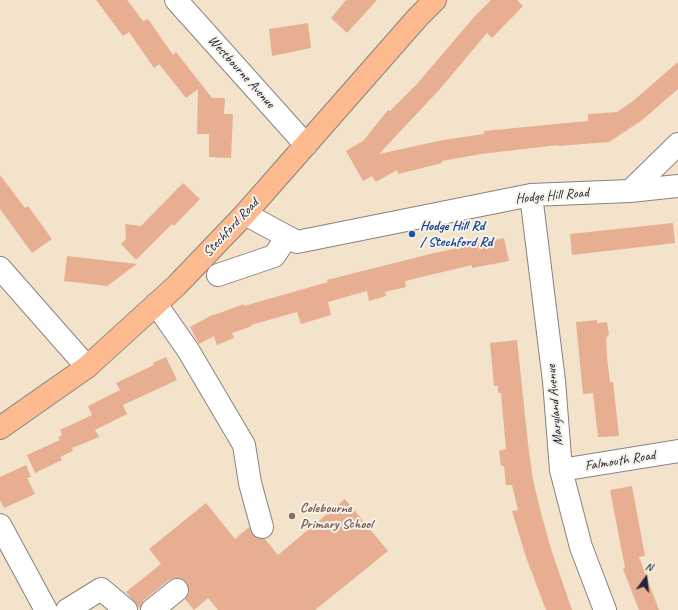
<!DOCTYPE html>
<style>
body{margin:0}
#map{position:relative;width:678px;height:610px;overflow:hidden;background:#f2e3ca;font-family:Caveat,sans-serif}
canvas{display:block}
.north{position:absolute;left:626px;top:558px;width:40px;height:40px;-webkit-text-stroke:3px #f7f3e8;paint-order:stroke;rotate:15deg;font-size:11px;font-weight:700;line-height:16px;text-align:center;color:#22223b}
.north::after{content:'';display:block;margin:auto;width:14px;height:18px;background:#22223b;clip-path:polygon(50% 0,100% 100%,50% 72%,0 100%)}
</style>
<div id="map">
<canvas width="678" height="610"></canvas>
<div class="north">N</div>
</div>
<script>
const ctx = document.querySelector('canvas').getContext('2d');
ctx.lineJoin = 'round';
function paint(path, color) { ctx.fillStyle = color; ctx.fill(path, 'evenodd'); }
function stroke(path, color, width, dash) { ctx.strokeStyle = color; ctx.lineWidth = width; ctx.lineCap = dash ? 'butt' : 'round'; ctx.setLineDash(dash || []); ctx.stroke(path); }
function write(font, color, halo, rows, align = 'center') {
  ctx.font = font + ' Caveat,sans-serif'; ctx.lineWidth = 4; ctx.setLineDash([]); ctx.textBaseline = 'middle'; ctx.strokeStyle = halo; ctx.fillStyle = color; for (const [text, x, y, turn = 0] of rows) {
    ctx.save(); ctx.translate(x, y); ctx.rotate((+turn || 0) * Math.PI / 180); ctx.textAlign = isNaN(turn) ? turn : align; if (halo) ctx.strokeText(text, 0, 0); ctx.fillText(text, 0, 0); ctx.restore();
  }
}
const building = new Path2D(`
 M96,0H127L143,21L148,19L173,55L176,52L212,98H225L224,114H233L231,158L209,157V134H197L198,89L186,98L159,64L154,68L129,32L123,36Z
 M346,0H377L347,33L331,18Z
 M491,0H517L523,6L492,38L487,33L440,89L379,154L443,140L484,134V131L588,121V114L617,112L633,101L678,62V89L641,121L609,142L558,146V145L481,154L442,161V163L398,174L397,170L376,182L372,176L363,181L346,151L363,141L388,110L390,111L417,84L474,17Z
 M308,23L311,48L272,56L269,29Z
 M0,175L25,208L28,206L52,239L32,253L0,209Z
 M183,183L200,199L174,226L172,224L136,260L121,244L126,239L125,224L141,226Z
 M673,223L675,243L572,255L570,234Z
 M504,238L509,261L472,268V265L405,281L406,287L385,292L386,296L369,301L367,291L328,302L331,315L301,324L297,312L251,325L252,326L232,333L234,338L217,345L214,336L199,344L190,327L214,314V315L244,304V306L328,282L327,280L430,254Z
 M67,256L137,264L107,286L64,281Z
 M597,320V323L607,322L609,334L606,339L607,357L610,382H613L619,436L598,437L593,393L583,394L576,322Z
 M517,340L528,444L533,480L541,513L551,549L572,610H546L526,557L512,511L518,510L512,485H506L504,466H501L499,451L506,449L501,393H498V386H494L490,343Z
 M166,357L177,380L123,405L127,414L95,430L99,437L72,448L73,451L60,457L62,460L35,473L27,455L60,440L58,437L62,435L60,430L92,415L88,406L120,390L116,383L154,365L153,363Z
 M26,465L31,477L27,478L35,494L4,508L0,500V477Z
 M632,486L645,556L639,557L659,610H639L623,569L625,568L610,490Z
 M345,499L388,551L315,610H218L208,598L194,610L185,599L189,594V589L187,583L182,579L176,578L169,580L144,600L141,605L140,609L126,592L161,564L149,549L206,503L235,539L249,527L254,536L259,539H265L278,555Z`);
const minor = new Path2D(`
 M176,0L306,145
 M630,191L678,144
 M531,195L554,381L561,470L581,547L605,610
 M245,214L297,242L531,195L630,191L678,186
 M0,268L87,367
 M218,275L274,256L287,237
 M156,304L188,350L244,445L250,483L262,527
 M561,470L678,451
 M0,525L46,610
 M67,610L101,589L126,610
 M152,610L177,590`);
const major = new Path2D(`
 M0,428L87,367L176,286L245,214L418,17L435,0`);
const markers = [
 [412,234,4,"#1a4fb4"],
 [292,516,4,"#8d6e63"]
];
const streetNames = [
 ["Westbourne Avenue",241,72,48],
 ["Hodge Hill Road",552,196,-5],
 ["Stechford Road",231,228,-47],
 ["Maryland Avenue",555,405,-95],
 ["Falmouth Road",620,461,-9]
];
const transitNames = [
 ["Hodge Hill Rd",420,226],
 ["/ Stechford Rd",420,242]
];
const educationNames = [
 ["Colebourne",300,508],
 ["Primary School",300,524]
];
paint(building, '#e8ae92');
stroke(minor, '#8a8282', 24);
stroke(major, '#8a8282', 24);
stroke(minor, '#fff', 22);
stroke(major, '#fcba8e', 22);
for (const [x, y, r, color] of markers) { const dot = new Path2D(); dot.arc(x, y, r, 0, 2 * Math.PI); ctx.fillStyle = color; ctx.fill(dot); stroke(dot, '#f7f3e8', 1.5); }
write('14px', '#22223b', '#f7f3e8', streetNames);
write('bold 14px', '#164399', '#f7f3e8', transitNames, 'left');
write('bold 14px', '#785e54', '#f7f3e8', educationNames, 'left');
</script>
